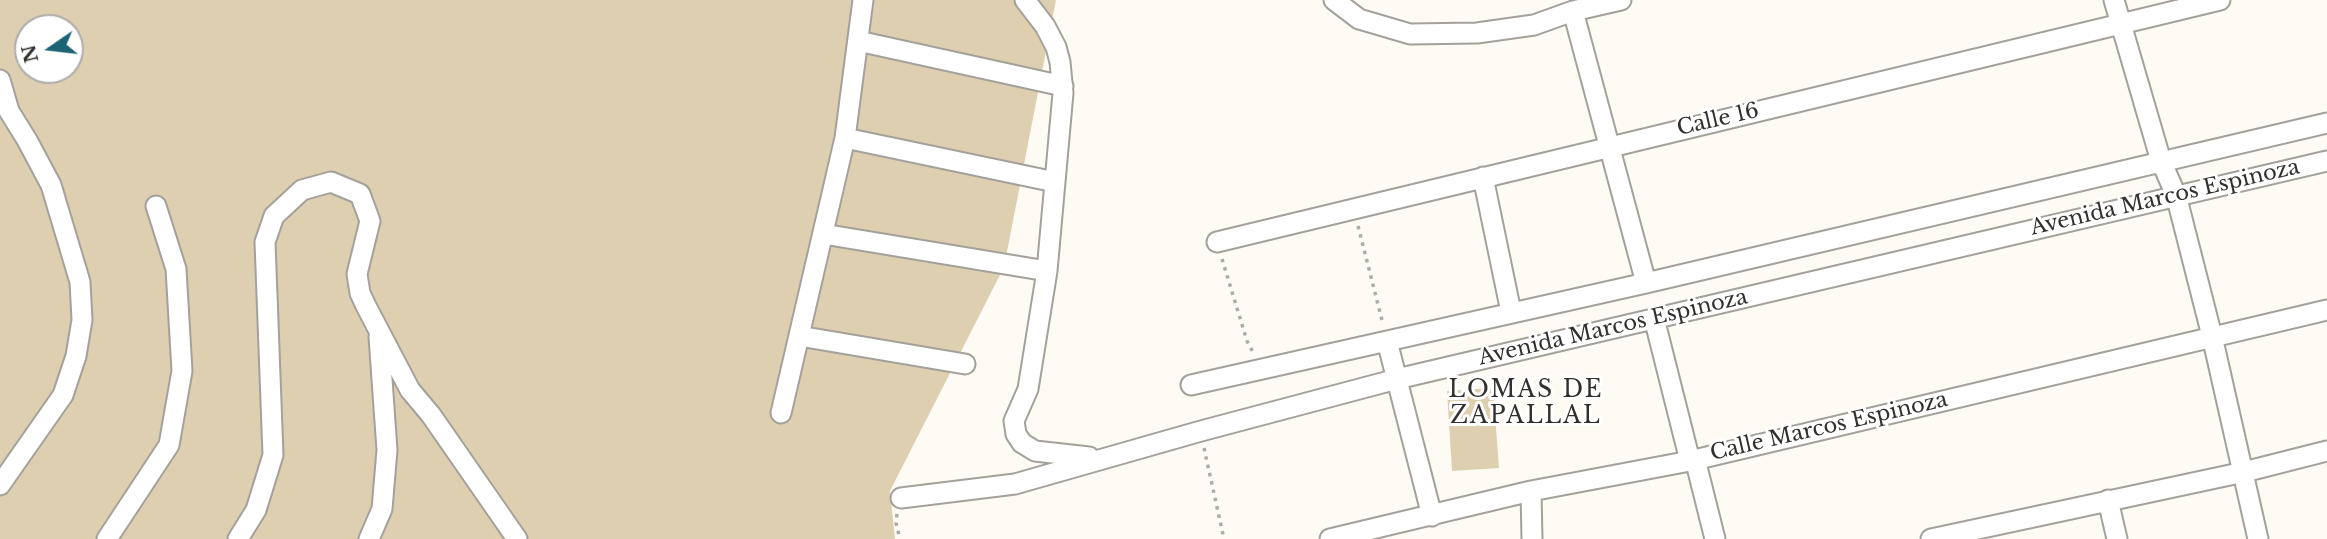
<!DOCTYPE html>
<style>
body{margin:0}
#map{position:relative;width:2327px;height:539px;overflow:hidden;background:#fefbf4;font-family:"Libre Baskerville",serif}
canvas{display:block}
.north{position:absolute;left:14px;top:14px;width:70px;height:70px;box-sizing:border-box;background:#fff;border:2px solid #adacab;border-radius:50%;rotate:256deg;font-size:19px;font-weight:700;line-height:28px;text-align:center;color:#31302d}
.north::after{content:'';display:block;margin:auto;width:24px;height:32px;background:#1d6373;clip-path:polygon(50% 0,100% 100%,50% 72%,0 100%)}
</style>
<div id="map">
<canvas width="2327" height="539"></canvas>
<div class="north">N</div>
</div>
<script>
const ctx = document.querySelector('canvas').getContext('2d');
ctx.lineJoin = 'round';
function paint(path, color) { ctx.fillStyle = color; ctx.fill(path, 'evenodd'); }
function stroke(path, color, width, dash) { ctx.strokeStyle = color; ctx.lineWidth = width; ctx.lineCap = dash ? 'butt' : 'round'; ctx.setLineDash(dash || []); ctx.stroke(path); }
function write(font, color, halo, rows, align = 'center') {
  ctx.font = font + ' "Libre Baskerville",serif'; ctx.lineWidth = 6; ctx.setLineDash([]); ctx.textBaseline = 'middle'; ctx.strokeStyle = halo; ctx.fillStyle = color; for (const [text, x, y, turn = 0] of rows) {
    ctx.save(); ctx.translate(x, y); ctx.rotate((+turn || 0) * Math.PI / 180); ctx.textAlign = isNaN(turn) ? turn : align; if (halo) ctx.strokeText(text, 0, 0); ctx.fillText(text, 0, 0); ctx.restore();
  }
}
const green = new Path2D(`
 M0,0H1056L1004,267L890,491L895,539H0ZM28,28H70V70H28Z
 M1493,388L1499,468L1452,471L1447,391Z`);
const path = new Path2D(`
 M1358,226L1383,324
 M1222,259L1247,341L1254,354
 M1204,448L1224,539
 M897,514L896,523L900,539`);
const minor = new Path2D(`
 M1025,0L1045,26L1056,47L1060,62L1063,93L1047,271L1028,389L1014,421L1016,434L1022,443L1035,451L1089,457
 M1334,0L1359,19L1410,34L1477,33L1534,25L1573,11L1621,0
 M2114,0L2161,161L2176,195L2212,336L2258,539
 M1573,11L1646,283
 M858,41L1063,86
 M0,80L9,111L27,140L51,185L80,282L82,320L76,356L63,395L0,485
 M845,138L1055,182
 M1483,177L1511,312
 M823,234L1047,271
 M1217,242L2220,0
 M1654,318L1690,461
 M799,336L965,364
 M1387,341L1432,516
 M1191,385L1646,283L2327,123
 M781,413L845,138L863,0
 M1695,459L1715,539
 M1531,491L1532,539
 M901,498L1015,484L1201,431L1397,379L2327,161
 M2108,500L2117,539
 M107,539L169,445L182,371L176,269L156,206
 M238,539L256,510L273,455L265,242L274,216L302,190L331,182L360,194L370,221L357,274L360,293L366,306L410,390L431,415L517,539
 M369,539L382,509L387,450L379,337
 M1330,539L1531,491L1690,461L2327,310
 M1931,539L2244,472L2327,451`);
const streetNames = [
 ["Calle 16",1718,120,-13],
 ["Avenida Marcos Espinoza",2165,198,-13],
 ["Avenida Marcos Espinoza",1613,328,-13],
 ["Calle Marcos Espinoza",1829,427,-13]
];
const neighbourhoodNames = [
 ["LOMAS DE",1526,391],
 ["ZAPALLAL",1526,417]
];
paint(green, '#decfb1');
stroke(minor, '#a4a19b', 23);
stroke(path, '#afaca7', 3.5, [3.5, 5]);
stroke(minor, '#fff', 19);
write('21px', '#31302d', '#fff', streetNames);
ctx.letterSpacing = '2px';
write('23px', '#31302d', '#fff', neighbourhoodNames);
ctx.letterSpacing = '0px';
</script>
